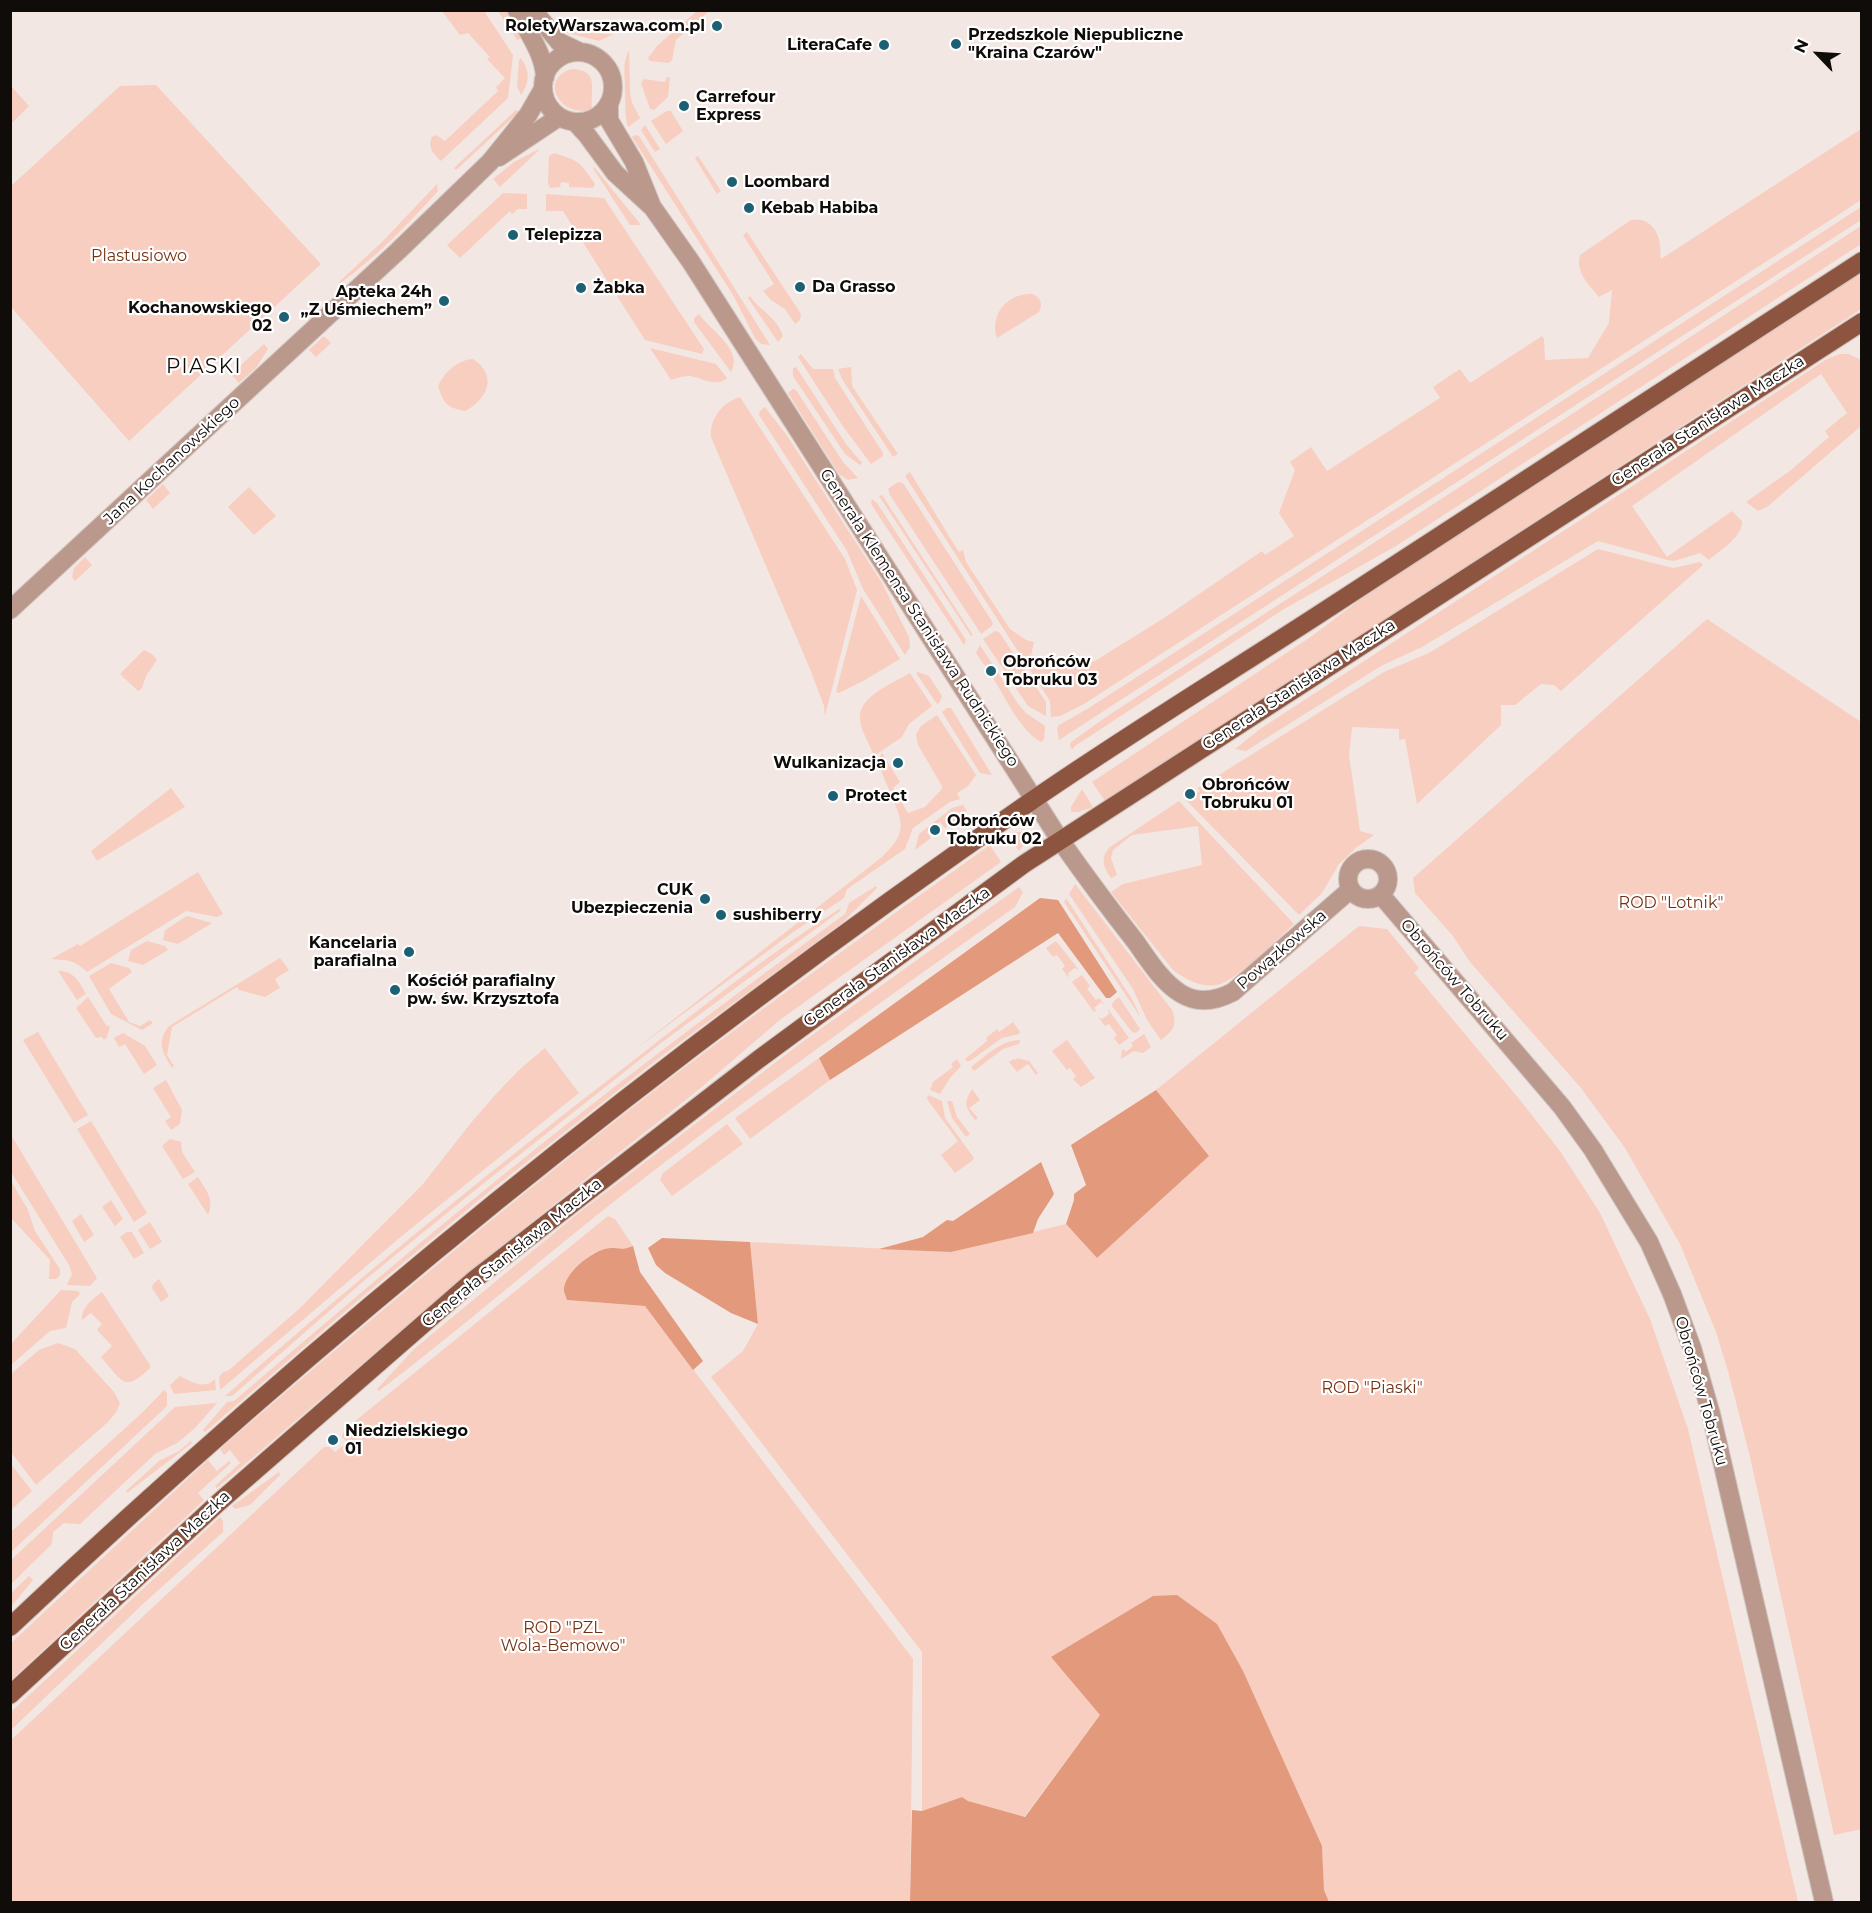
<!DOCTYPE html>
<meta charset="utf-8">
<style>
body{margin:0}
#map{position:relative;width:1872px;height:1913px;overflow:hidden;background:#f3e7e3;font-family:Montserrat,sans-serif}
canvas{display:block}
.frame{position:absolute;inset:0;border:12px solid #0f0c0a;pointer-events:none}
.north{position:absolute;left:1788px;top:24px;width:60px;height:60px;-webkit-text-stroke:4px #fff;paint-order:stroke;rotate:295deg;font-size:16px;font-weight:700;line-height:24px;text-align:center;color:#0f0c0a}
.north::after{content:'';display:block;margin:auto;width:21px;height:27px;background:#0f0c0a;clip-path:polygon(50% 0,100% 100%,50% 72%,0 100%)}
</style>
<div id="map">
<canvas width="1872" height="1913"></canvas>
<div class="frame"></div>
<div class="north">N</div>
</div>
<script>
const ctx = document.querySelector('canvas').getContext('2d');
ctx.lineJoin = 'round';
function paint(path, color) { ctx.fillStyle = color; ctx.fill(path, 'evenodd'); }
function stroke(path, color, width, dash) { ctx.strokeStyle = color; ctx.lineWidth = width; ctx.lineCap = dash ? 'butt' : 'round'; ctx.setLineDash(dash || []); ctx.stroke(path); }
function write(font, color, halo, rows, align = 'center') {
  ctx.font = font + ' Montserrat,sans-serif'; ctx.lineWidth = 4.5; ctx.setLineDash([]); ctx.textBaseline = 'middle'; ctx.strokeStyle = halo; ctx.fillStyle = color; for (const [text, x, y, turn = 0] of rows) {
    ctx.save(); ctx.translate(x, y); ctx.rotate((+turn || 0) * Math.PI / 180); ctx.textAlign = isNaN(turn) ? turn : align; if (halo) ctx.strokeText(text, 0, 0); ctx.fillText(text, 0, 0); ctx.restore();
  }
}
const green = new Path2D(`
 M442,11H484L513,55L508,98L441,161C434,154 427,148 432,137L436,135L445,141L498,91L496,87L505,78L487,59L490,57L468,33L460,35Z
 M498,11H507L522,38L517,40Z
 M697,11L708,12L676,40L672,60L669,63L650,61L648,58L657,46Z
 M572,31L614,34L599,41L564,32Z
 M629,50L630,92L632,103L640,118L628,127C624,113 626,102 625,88C625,73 622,64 629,50Z
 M521,58C530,71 530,82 521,95L517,86L519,60Z
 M572,69C600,70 590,90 592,108L590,110C559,117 539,78 572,69Z
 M667,77H670L668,97L654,110L650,109L641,83L644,79L665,82Z
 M156,85L321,264L129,441L11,307V186L120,86Z
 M11,86L29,106L11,124Z
 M516,110L519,112L456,170L454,168Z
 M667,111H671L683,131L666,144L651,121Z
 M645,125L660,149L655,152L641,130Z
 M1861,129V200L1084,704L1060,716L1051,717L1050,701L905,476L910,472L952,541L959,552L963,550L966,562L1010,629L1026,640L1034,642L1031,655C1053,660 1073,666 1095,661L1164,618L1262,551L1265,555L1294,536L1279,513L1295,470L1290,462L1311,447L1327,471L1440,398L1433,387L1460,369L1470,383L1542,336L1544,339L1545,360L1588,358L1609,323L1612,290L1599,297C1589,285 1575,272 1580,255L1631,220C1645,217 1656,226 1659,240C1661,246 1660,253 1661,259Z
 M635,135L639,136L770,345L761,344L755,338L733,295L632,137Z
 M537,150H539L500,187L493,179L514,162Z
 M554,153C580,161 580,162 595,184L593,188L569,187V183L561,182L560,187L550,188L548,183L549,156Z
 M698,156L721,191L717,194L695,158Z
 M594,167L641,225H630L593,168Z
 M437,184L438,191C407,225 377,257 339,284L338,283L383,241Z
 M503,193L527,194V209H518L512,214L510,211L460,258L447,245Z
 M546,194L604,198L704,349L702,354L645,340L563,211H546Z
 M1861,207V220L1059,740L1057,728L1059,725L1089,708Z
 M1861,226V244L1396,546L1284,609L1075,746L1072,750L1070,745L1071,742L1109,715Z
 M747,232L801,314L800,320L795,324L785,309L771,300L763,291L774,284L743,235Z
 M1861,272V309L1112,797L1105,801L1092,782L1312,636L1378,586Z
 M1032,294C1041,297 1043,304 1039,312L997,338C989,314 1008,293 1032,294Z
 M750,296C760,311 777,317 783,336L778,342L748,298Z
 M699,314C710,330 744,350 731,372L694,322V318Z
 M324,336L331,343L316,357L309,350Z
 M264,344L268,349L256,368L239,383L231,374Z
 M650,348L716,364L727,378C716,388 703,378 690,376C683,376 677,378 671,380Z
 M801,354L813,369H833L835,378L883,453V456L871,464L842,425L798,357Z
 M1840,354H1849L1861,360V426L1767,507L1758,511L1746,502L1791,470L1829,437L1825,431L1847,413L1821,374L1632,506L1667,557L1732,511L1742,521C1743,537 1720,550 1709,560L1700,553L1674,561L1668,560L1598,541L1422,647L1381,666L1246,751L1235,749L1260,729L1827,359Z
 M473,359C498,376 488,399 465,411C446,407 444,404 438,386C445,372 457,360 473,359Z
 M796,367L846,444L862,463L860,465L845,454L793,376V368Z
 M851,367L852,386L898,454L893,457L842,379L838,369Z
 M793,389L796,390L843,462L858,478L848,480L839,474L788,393Z
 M740,397L845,559L857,590L825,716L824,706L810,669L711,437C709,419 723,402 740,397Z
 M765,407L788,437L882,583L909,637L910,647L905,655L863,589L847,551L759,415L760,411Z
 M898,482L903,483L993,623L992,626L981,634L890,495L888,489Z
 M163,484L170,493L153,509L146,500Z
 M249,487L276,516L254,535L228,507Z
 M882,495L973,635L971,636L879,496Z
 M872,499L877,503L966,640L964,645L877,513L871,504Z
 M1598,549L1673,568L1700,562L1703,565L1561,691L1554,685L1541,684L1515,705H1501V725L1417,804L1405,739L1399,740V729L1352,727L1349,755L1360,831L1374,835L1357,847L1339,864L1322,893L1299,915L1186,800L1200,791L1198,788L1384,672L1429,653Z
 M85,557L92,565L75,581L72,577L74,568Z
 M861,596L900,659L863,681L839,693L836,692Z
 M1707,619L1861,722L1862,1829L1834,1835L1750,1457L1728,1371L1716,1332L1680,1244L1625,1148L1581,1088L1470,962L1453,936L1415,893L1413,878Z
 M995,631L999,632L1046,702V716L1028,706L983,639Z
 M980,645L1018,704L1026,713L1045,726L1044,740L1041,742C1021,732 1005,697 993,678L996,676L988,664L985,666L976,653Z
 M144,650L153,655L157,660L146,676L142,688L138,691L120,674Z
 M918,672L929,676L942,696L940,702L937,704L916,673Z
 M910,673L932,706L909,724L902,737L874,756C870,745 861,731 860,720C857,696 894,683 910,673Z
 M947,708H951L992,775L980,773L942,712Z
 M937,715L976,775L968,786L957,793L960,799L950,802L913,828L905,849L847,889L844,898L792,933L633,1051L882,857C906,834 904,825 892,797C887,785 882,773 877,761L882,753L900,782L893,788L908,813L925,807L942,789V786L918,745L916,735L921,726Z
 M171,788L185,807L97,861L91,851Z
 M1082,789L1093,807L1078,812H1071V807Z
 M1179,801L1294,924C1277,939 1238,980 1217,985C1201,988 1185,979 1173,970L1111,892L1123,884L1202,865L1198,826L1132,835L1113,850L1111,858L1117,875L1111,878C1103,867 1100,858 1110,847Z
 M963,805L967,811L945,828L940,822L927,832L931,838L915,850L919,834L952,808Z
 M1018,832H1030L1031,835L1019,851L1007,835Z
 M990,845L1001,862L781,1019L697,1091L486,1258L217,1488L215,1486L240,1463L230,1450L224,1455L220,1449C355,1332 492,1217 633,1107C749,1017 870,931 990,845Z
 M198,872L223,914L217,917L186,911L87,972C72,958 68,961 51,959L78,944L80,946Z
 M1075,884L1172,1010C1178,1025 1173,1031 1161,1040L1147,1020L1133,989L1069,894Z
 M876,886L877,888L843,922L663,1055L491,1190L362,1297L205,1432L203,1430L227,1402L234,1401C323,1325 411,1249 502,1176C614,1085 729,999 845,914L849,903Z
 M1019,887L1023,892L1015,907C879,1003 744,1100 612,1203C534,1265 458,1331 379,1391L377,1389L414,1349L576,1215L801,1043Z
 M1066,898L1132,999L1141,1018L1064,902Z
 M841,908L840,911L661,1043L479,1187L366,1279L232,1396H225C354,1282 488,1172 625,1067C696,1012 766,955 841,908Z
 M187,916L212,923L178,944L163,940L165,930Z
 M1359,926L1387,929L1419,968L1414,973L1520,1100L1560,1151L1600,1213L1650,1319L1688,1429L1798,1902H1329L1324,1890L1322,1846L1052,1658L1100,1715L1024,1817L968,1801L962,1797L922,1811V1652L711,1377L743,1351L758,1324L750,1242L951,1252L1066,1224L1097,1258L1209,1156L1156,1090Z
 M147,941L165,946L168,950L143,965L128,961L131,950Z
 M1056,941L1079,970L1075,968L1068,973L1069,978L1062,969L1065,966L1057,955L1053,957L1046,948Z
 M280,958L289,970L275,979L280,988L265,997L239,990L237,987L172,1027L167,1055L174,1066L172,1068C163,1053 156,1042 169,1026Z
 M111,963L129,968L132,972L109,989L129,1022L140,1026L150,1020L153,1023L142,1030L111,1014L89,976Z
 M58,971C74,971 79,981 86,994L77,1000Z
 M1082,975L1090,986L1087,989L1096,1000L1099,998L1105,1005L1101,1002L1094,1008L1096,1011L1094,1012L1072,982Z
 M88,997L106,1025L110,1027L107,1037L104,1040L102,1037L96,1038L76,1008Z
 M1119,997L1140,1029L1136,1033L1132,1032L1112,1006L1113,1002Z
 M1108,1009L1129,1038L1119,1045L1114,1038L1117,1035L1109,1024L1105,1026L1098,1017L1102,1019L1109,1014Z
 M1013,1022L1020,1032L1019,1034L1002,1038L970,1061H966L965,1059L987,1041L986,1038L997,1029L999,1032Z
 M38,1032L88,1115L74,1123L23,1040Z
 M123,1033L145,1046L157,1065L144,1074L125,1044L119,1047L114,1038Z
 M1144,1034L1151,1047L1143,1053L1134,1051L1121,1059L1122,1050L1123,1049L1126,1052L1133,1046L1131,1043Z
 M1020,1040L1019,1044L1003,1049L974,1071L971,1067C986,1056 1001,1040 1020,1040Z
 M1067,1040L1095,1078L1081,1087L1073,1079L1076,1076L1070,1068L1067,1070L1052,1051Z
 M545,1048L579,1093L403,1235L220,1390L219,1377L222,1373L229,1370L299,1309L423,1184L470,1124L496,1094L519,1070Z
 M819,1058L830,1080L750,1139L735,1118Z
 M1017,1058L1029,1061L1038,1073L1036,1075L1028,1064L1017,1072L1009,1062L1014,1059L1016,1060Z
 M957,1059L961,1066L950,1078L940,1094L930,1090L933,1082L953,1067L951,1064Z
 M166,1080L182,1110L180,1124L171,1130L165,1121L171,1117L153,1088Z
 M972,1089L980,1100L969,1108L978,1118L975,1120C964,1105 964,1103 972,1089Z
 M928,1095L942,1101L945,1118L974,1158L972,1161L955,1173L941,1155L958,1141L927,1099Z
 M947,1101H952L957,1117L970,1134L966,1137L952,1118Z
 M91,1121L147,1213L134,1222L77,1129Z
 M727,1124L743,1144L672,1196L660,1180L663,1173Z
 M11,1135L97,1278L90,1286L67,1285L72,1274L69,1265L11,1172Z
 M170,1139L181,1142L182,1152L195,1172L183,1179L162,1146Z
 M198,1177C206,1190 215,1200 208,1215L188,1184Z
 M11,1181L28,1210L35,1231L60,1269V1275L56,1279H49L50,1260L11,1218Z
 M111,1200L123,1219L115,1226L102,1207Z
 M81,1214L94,1235L84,1242L72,1221Z
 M608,1216L615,1219L633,1246L623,1250L608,1248L593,1253L573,1271L567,1300L645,1306L913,1659L910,1902H11V1740L324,1447H330L335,1452L347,1442L342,1437L344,1430Z
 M150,1222L162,1242L150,1249L138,1230Z
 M127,1232H132L143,1251L144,1253L134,1259L120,1237Z
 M159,1279L169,1296L161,1302L152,1288L153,1284Z
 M61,1290L78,1291L80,1294L72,1302L66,1328L50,1331L11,1365V1344Z
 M102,1292L150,1365V1368C123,1394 122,1380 101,1357L112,1346L97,1330L102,1324L91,1313L82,1320C81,1307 93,1299 102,1292Z
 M58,1343L75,1349L114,1392L120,1403L117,1411L108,1422L36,1485L11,1452V1374L39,1350Z
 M180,1376C191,1382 205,1390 215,1379L216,1390L174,1394L170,1385Z
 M164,1390L167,1393V1406L11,1552V1532L144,1411Z
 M217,1403L194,1429L177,1443L155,1454L80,1524L64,1523L53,1532L52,1544L11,1584V1560L175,1407Z
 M191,1441L192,1443L127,1493L126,1491L159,1461L179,1451Z
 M208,1460L217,1471L229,1461L231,1463L198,1493L204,1500L11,1680V1643Z
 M10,1463L32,1491L11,1510H10Z
 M279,1472L280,1475L250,1505L235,1509L232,1506Z
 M220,1517L223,1521V1532L144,1603L11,1730V1712Z
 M29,1576L33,1580L11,1607V1593Z`);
const forest = new Path2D(`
 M1040,898L1058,900L1117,992L1110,998H1106L1058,933L830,1080L819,1058Z
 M1156,1090L1209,1156L1097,1258L1066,1224L1074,1200V1194L1086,1185L1071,1145Z
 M1041,1162L1054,1194L1038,1219L1033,1233L951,1252L879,1249L923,1237L947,1220L953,1221Z
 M662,1238L750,1242L758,1324L731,1313L665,1273L656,1265L648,1248Z
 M633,1246L640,1272L703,1361L693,1370L645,1306L567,1300C566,1297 565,1294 564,1291C563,1274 591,1252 605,1249C617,1246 619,1252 633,1246Z
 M1177,1595L1217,1624L1243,1671L1322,1846L1324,1890L1329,1902H910L912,1810L922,1811L962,1797L968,1801L1025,1817L1100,1715L1051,1657L1153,1596Z`);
const minor = new Path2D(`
 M517,10C527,32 544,53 545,77
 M533,10L559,42L580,52
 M543 87a35 35 0 1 1 70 0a35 35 0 1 1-70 0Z
 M609,104V120L634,162L651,204
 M575,122L587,135L615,173L653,208L691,262L1060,840C1084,874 1109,908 1135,941C1148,959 1161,981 1180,993C1197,1004 1216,1001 1233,992L1350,890
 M499,157L559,117
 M10,610L398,251L490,162L528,115L543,89
 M1348 879a20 20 0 1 1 40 0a20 20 0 1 1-40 0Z
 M1381,895L1562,1107L1593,1150L1649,1242L1672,1294L1692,1348L1711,1414L1824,1902`);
const major = new Path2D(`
 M10,1627C328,1326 668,1053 1027,804C1122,738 1221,678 1318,615C1499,497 1680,379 1862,261
 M10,1695L218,1503L475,1279L759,1059L1024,864L1862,322`);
const markers = [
 [717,26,6,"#1d5f73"],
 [956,44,6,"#1d5f73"],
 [884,45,6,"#1d5f73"],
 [684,106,6,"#1d5f73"],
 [732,182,6,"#1d5f73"],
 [749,208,6,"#1d5f73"],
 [513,235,6,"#1d5f73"],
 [800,287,6,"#1d5f73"],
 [581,288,6,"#1d5f73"],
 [444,301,6,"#1d5f73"],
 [284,317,6,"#1d5f73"],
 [991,671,6,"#1d5f73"],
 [898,763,6,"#1d5f73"],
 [1190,794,6,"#1d5f73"],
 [833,796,6,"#1d5f73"],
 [935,830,6,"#1d5f73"],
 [705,899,6,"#1d5f73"],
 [721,915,6,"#1d5f73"],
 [409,952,6,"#1d5f73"],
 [395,990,6,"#1d5f73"],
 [333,1440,6,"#1d5f73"]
];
const poiNames = [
 ["RoletyWarszawa.com.pl",705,26,"right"],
 ["Przedszkole Niepubliczne",968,35],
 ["\"Kraina Czarów\"",968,53],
 ["LiteraCafe",872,45,"right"],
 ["Carrefour",696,97],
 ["Express",696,115],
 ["Loombard",744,182],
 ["Kebab Habiba",761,208],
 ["Telepizza",525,235],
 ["Da Grasso",812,287],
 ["Żabka",593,288],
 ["Apteka 24h",432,292,"right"],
 ["„Z Uśmiechem”",432,310,"right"],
 ["Kochanowskiego",272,308,"right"],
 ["02",272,326,"right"],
 ["Obrońców",1003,662],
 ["Tobruku 03",1003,680],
 ["Wulkanizacja",886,763,"right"],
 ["Obrońców",1202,785],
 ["Tobruku 01",1202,803],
 ["Protect",845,796],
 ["Obrońców",947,821],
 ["Tobruku 02",947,839],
 ["CUK",693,890,"right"],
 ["Ubezpieczenia",693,908,"right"],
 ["sushiberry",733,915],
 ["Kancelaria",397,943,"right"],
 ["parafialna",397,961,"right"],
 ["Kościół parafialny",407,981],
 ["pw. św. Krzysztofa",407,999],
 ["Niedzielskiego",345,1431],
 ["01",345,1449]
];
const parkNames = [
 ["Plastusiowo",139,256],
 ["ROD \"Lotnik\"",1671,903],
 ["ROD \"Piaski\"",1372,1388],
 ["ROD \"PZL",563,1628],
 ["Wola-Bemowo\"",563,1646]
];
const streetNames = [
 ["Generała Stanisława Maczka",1708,421,-33],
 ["Jana Kochanowskiego",172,461,-43],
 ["Generała Klemensa Stanisława Rudnickiego",919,618,57],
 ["Generała Stanisława Maczka",1299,685,-33],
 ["Powązkowska",1282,950,-41],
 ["Generała Stanisława Maczka",897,957,-36],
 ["Obrońców Tobruku",1454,980,49],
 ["Generała Stanisława Maczka",512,1253,-39],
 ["Obrońców Tobruku",1701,1391,74],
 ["Generała Stanisława Maczka",145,1571,-43]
];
const quarterNames = [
 ["PIASKI",204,367]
];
paint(green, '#f7cebf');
paint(forest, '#e2997c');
stroke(minor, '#cfc4c0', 20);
stroke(major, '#cfc4c0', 20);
stroke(minor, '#ba998c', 18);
stroke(major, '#8d553f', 18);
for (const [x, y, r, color] of markers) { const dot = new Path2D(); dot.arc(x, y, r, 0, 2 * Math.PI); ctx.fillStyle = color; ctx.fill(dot); stroke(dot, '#fff', 2); }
write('bold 16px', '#0f0c0a', '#fff', poiNames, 'left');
write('16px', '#743214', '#fff', parkNames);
write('16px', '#0f0c0a', '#fff', streetNames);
ctx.letterSpacing = '1.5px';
write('20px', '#0f0c0a', '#fff', quarterNames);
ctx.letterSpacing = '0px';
</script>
